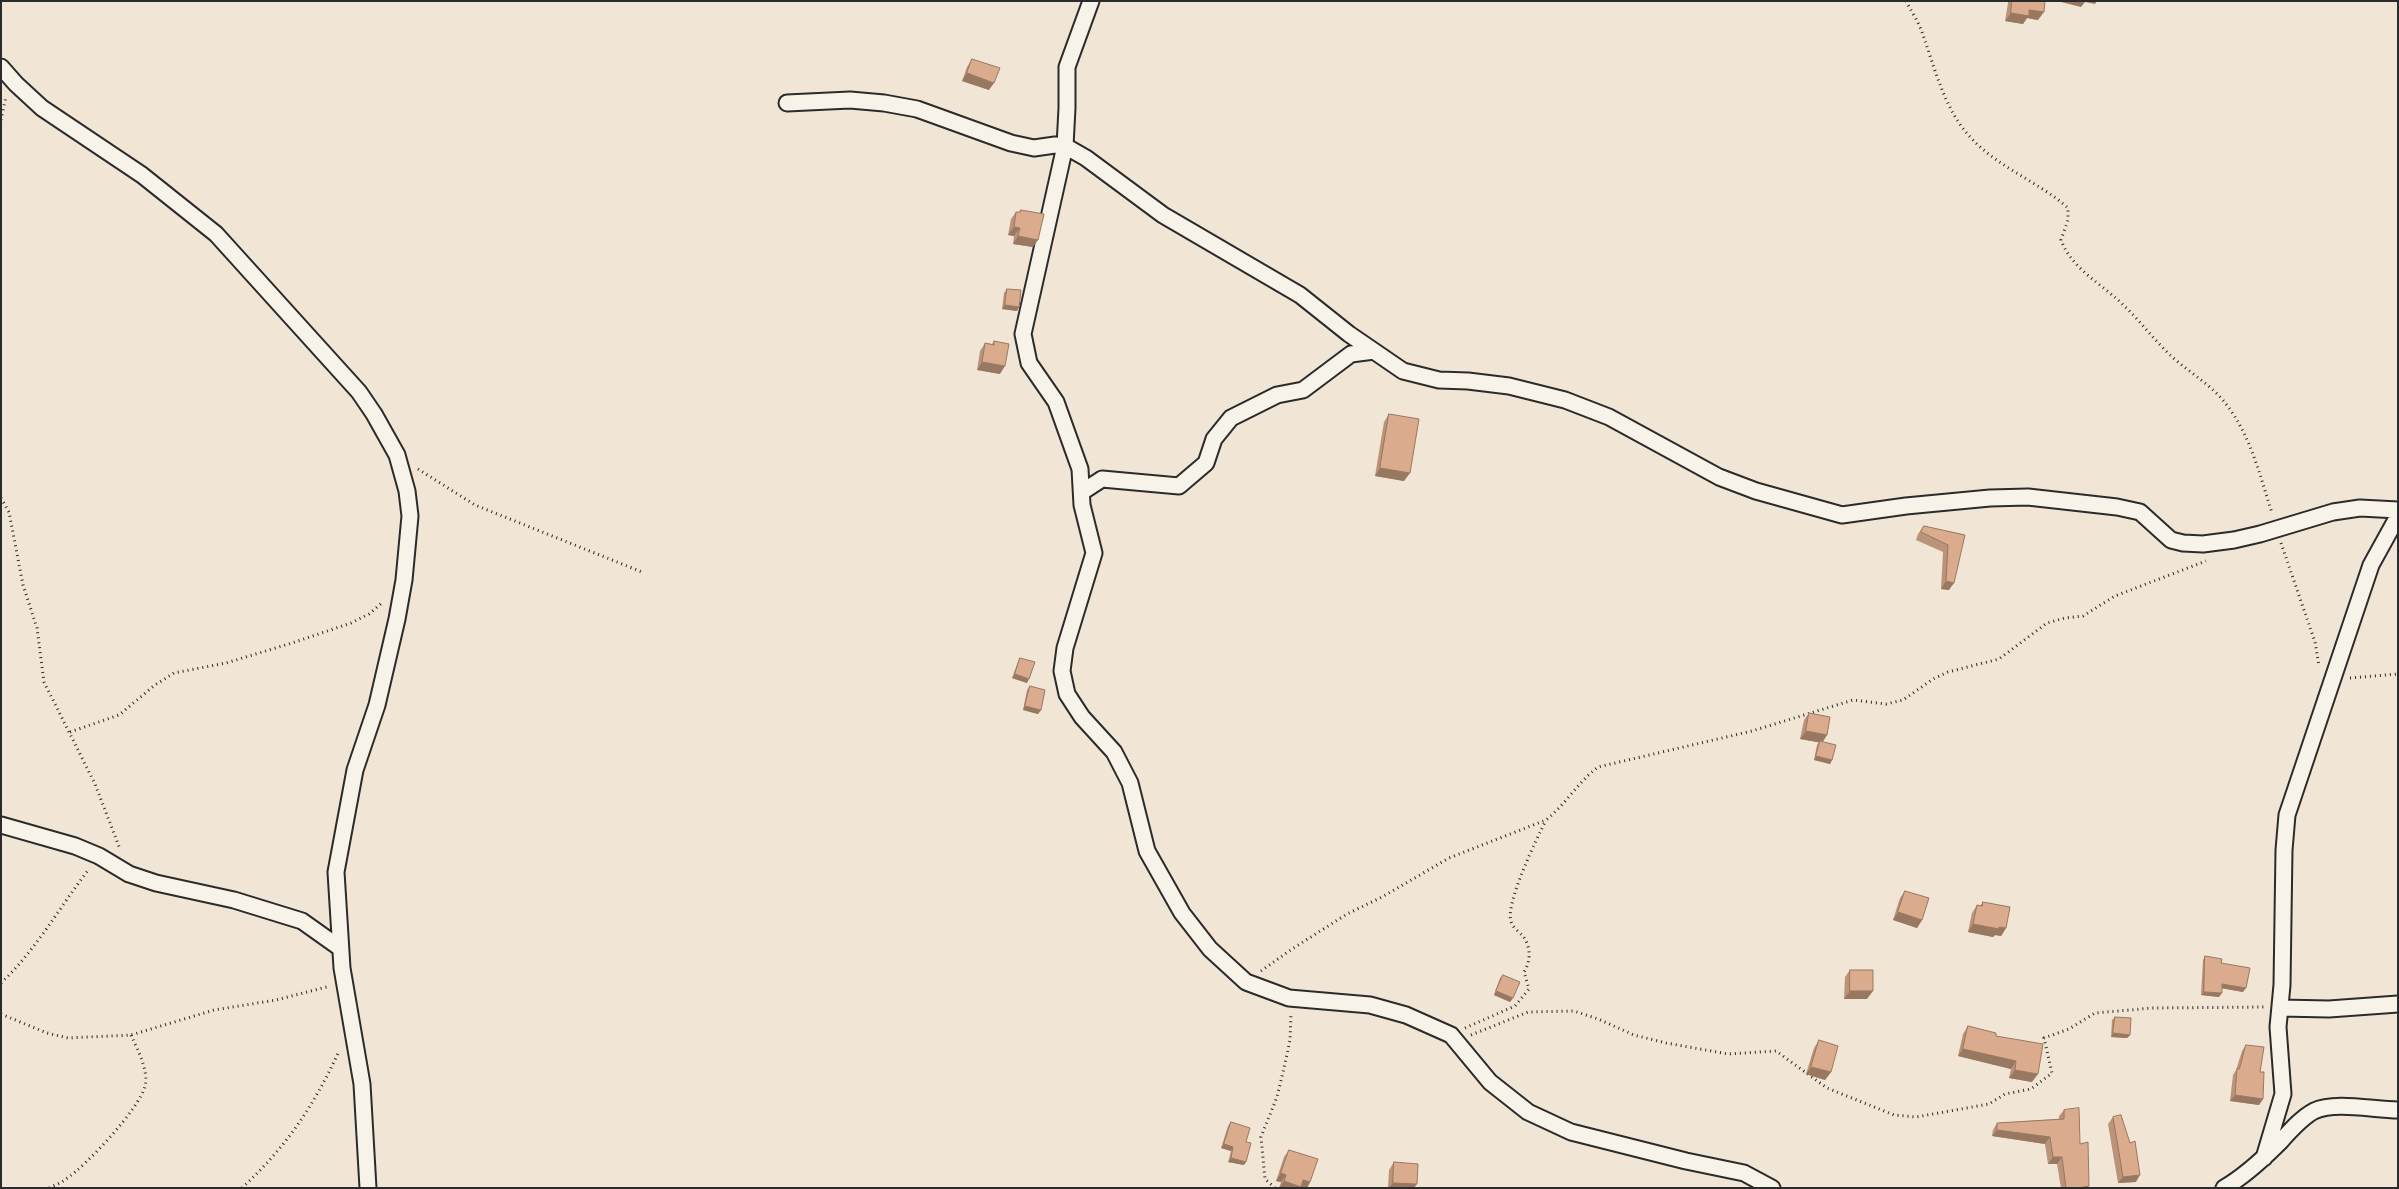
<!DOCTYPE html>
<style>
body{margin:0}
#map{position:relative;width:2399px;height:1189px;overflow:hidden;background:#f1e5d6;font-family:"Playpen Sans",sans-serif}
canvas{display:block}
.frame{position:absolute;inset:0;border:2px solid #2b2b2b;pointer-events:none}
</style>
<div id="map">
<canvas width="2399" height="1189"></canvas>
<div class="frame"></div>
</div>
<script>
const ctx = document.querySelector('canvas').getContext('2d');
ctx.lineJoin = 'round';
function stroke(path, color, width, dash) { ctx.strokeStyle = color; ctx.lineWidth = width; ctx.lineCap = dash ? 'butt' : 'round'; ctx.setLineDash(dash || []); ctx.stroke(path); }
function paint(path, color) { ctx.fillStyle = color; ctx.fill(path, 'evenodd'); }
const path = new Path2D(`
 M1906,1C1911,11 1918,21 1922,32C1935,68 1944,110 1972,139C1999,168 2039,182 2068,208V220L2061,240C2071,267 2098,282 2118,300C2136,316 2150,335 2167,352C2184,369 2206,381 2222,399C2250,432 2259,473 2272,513
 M1,120L6,96
 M418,469L475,505L642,572
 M1,498L9,512L23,585L37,628L44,682L95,784L120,849
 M2281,543L2315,642L2319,666
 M2350,678L2398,674
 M70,732L119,715L155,685L174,673L226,663L292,643L351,623L369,614L383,602
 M1261,971L1292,949L1347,914L1382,897L1449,858L1546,820C1566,804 1578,782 1598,767L1752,731L1853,700L1886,704L1903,700L1933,679L1948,672L1999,659L2047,623L2065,618L2083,616L2115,596L2206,561
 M1,983C36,950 59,908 89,869
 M1,1014L47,1033L68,1038L131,1035L214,1010L276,1000L330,986
 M1465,1028L1515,1006L1529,989L1524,972C1531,961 1531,947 1523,936C1519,932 1512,927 1511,921C1505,904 1537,838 1546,820
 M1471,1035L1528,1012L1574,1011L1598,1019L1634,1035L1666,1043L1728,1054L1776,1051L1827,1088L1894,1115L1916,1117L1989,1104L2005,1094L2031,1089L2052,1073L2044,1038L2069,1029L2095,1013L2152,1008L2265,1007
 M49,1188C55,1185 61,1183 66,1179C86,1166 140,1108 145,1086C149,1070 137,1049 131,1035
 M242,1188C286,1147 314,1106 339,1051
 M1275,1188L1265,1179L1261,1137L1277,1097L1284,1068L1290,1040L1291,1013`);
const minor = new Path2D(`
 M1091,1L1067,67V108L1065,146L1023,334L1029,363L1056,402L1080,469L1082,505L1094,553L1065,648L1062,671L1067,694L1082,717L1114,752L1130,783L1147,851L1182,913L1210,949L1246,982L1289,998L1370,1005L1406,1015L1451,1035L1490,1082L1528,1112L1571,1132L1686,1161L1744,1173L1772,1188
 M1,67L16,84L42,108L142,175L216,234L359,392L374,414L397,455L407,491L410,516L404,580L397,619L377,705L355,770L336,872L342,968L362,1084L368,1188
 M787,103L850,100L884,103L917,109L1011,143L1034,148L1055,145L1065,146L1086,158L1163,215L1300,295L1349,334L1403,371L1439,380L1468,381L1509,386L1565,400L1609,417L1719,477L1756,491L1842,515L1906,506L1990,498L2028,497L2117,507L2140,512L2171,540L2183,543L2203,544L2234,540L2260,534L2333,512L2360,508L2398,510
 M1082,492L1102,479L1179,486L1206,463L1214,439L1231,418L1277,395L1303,390L1351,354L1374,351
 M1,825L75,846L99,856L129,874L156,883L234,900L302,921L340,948
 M2280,1008L2329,1009L2398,1004
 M2264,1158L2283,1094L2278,1027L2282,985L2284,850L2287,815L2371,565L2398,516
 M2224,1188C2245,1176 2263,1159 2280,1142C2290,1131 2301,1118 2314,1111C2335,1101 2374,1110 2398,1110`);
const wall = new Path2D(`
 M2008,1H2045L2038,20L2027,18L2023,24L2005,21L2008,3Z
 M972,59L989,90L962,81L967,67Z
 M1021,210L1033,247L1013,244L1014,236L1008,235L1011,219L1016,212H1019Z
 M1007,289L1019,307L1017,311L1002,309L1004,293Z
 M994,341L1000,374L977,370L980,351L985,343L992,344Z
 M1389,414L1404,481L1375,476L1384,422Z
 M1924,526L1965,535L1949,590L1941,589L1943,552L1916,540L1918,534Z
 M1020,658L1027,683L1012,678L1018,662Z
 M1030,686L1041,710L1038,714L1023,710L1027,690Z
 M1809,713L1827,735L1822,742L1832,760L1830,764L1814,760L1817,745L1819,742L1800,739L1804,720Z
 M1905,891L1922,920L1917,928L1893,920L1900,898Z
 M1983,902L2006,928L2001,936L1995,935L1993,937L1968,932L1972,913L1977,905L1980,906Z
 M2205,956L2221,963L2243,992L2222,988L2219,997L2201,995L2203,960Z
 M1850,970L1867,999H1844L1845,977Z
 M1503,975L1513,998L1510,1002L1494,995L1500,978Z
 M2115,1017L2130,1035L2127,1038L2111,1037L2112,1020Z
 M1968,1026L1996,1036L2032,1082L2009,1078L2011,1069L1958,1056L1963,1034Z
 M1819,1040L1831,1072L1825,1080L1806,1074L1814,1048Z
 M2246,1045L2260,1072L2263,1099L2259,1105L2230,1101L2233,1075L2236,1070L2242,1051Z
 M2064,1110L2080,1144L2089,1186L2087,1188H2061L2057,1164H2048L2045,1144L1992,1136L1993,1130L1997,1123L2059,1119V1116Z
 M2113,1117L2136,1182L2118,1183L2108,1124Z
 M1231,1122L1246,1142L1244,1165L1228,1162L1231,1151L1221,1148L1228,1126Z
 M1289,1150L1310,1182L1307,1188H1279L1281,1182L1276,1181L1284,1157Z
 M1394,1162L1414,1188H1388L1389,1170Z`);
const shadedWall = new Path2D(`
 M2061,1H2097L2095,4L2085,2L2081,7L2061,2Z
 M2029,10L2044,12L2038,20L2027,18L2023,24L2005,21L2011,13Z
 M967,73L994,83L989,90L962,81Z
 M1014,227L1020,228L1014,236L1008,235Z
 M1018,236L1038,240L1033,247L1013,244Z
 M1005,305L1019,307L1017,311L1002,309Z
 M982,362L1005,366L1000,374L977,370Z
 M1380,468L1410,473L1404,481L1375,476Z
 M1946,581L1954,583L1949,590L1941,589Z
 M1015,674L1029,679L1027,683L1012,678Z
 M1025,706L1041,710L1038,714L1023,710Z
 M1806,731L1827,735L1822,743L1800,739Z
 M1816,756L1832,760L1830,764L1814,760Z
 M1898,912L1922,920L1917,928L1893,920Z
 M1973,924L1999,927L2006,928L2001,936L1995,935L1993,937L1968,932Z
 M2222,984L2246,988L2243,992L2220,988Z
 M1496,991L1513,998L1510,1002L1494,995Z
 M1850,991H1873L1867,999H1844Z
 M2204,992L2222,993L2219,997L2201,995Z
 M2113,1033L2130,1035L2127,1038L2111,1037Z
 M1963,1049L2016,1061L2011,1069L1958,1056Z
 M1811,1067L1831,1072L1825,1080L1806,1074Z
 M2015,1070L2038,1074L2032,1082L2009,1078Z
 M2235,1095L2263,1099L2259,1105L2230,1101Z
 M1997,1130L2050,1137L2045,1144L1992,1136Z
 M1224,1144L1233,1147L1231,1151L1221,1148Z
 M2053,1157H2062L2057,1164H2048Z
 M1231,1158L1246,1162L1244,1165L1228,1162Z
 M1281,1173L1286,1175L1281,1182L1276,1181Z
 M2140,1175L2136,1182L2118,1183L2123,1177Z
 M1303,1180L1310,1182L1307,1188H1279L1284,1181Z
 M1393,1183L1417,1184L1414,1188H1389Z`);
const building = new Path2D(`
 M2012,1H2045L2044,12L2029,10V16L2011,13Z
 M972,59L1000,68L994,83L967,73Z
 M1021,210L1044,214L1038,240L1018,236L1020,228L1014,227L1016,212H1020Z
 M1007,289L1021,290L1019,307L1005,305Z
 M994,341L1009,344L1005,366L982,362L985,343L994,345Z
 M1389,414L1419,419L1410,473L1380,468Z
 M1924,526L1965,535L1954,583L1946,581L1948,545L1921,532Z
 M1020,658L1035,662L1029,679L1015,674Z
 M1030,686L1045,690L1041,710L1025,706Z
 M1809,713L1830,717L1827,735L1806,731Z
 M1820,741L1836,745L1832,760L1816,756Z
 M1905,891L1929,898L1922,920L1898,912Z
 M1983,902L2010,907L2006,928L1999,927V929L1973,924L1977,905L1982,906Z
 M2205,956L2222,959L2221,963L2250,968L2246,988L2222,984V993L2204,992Z
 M1850,970H1873V991H1850Z
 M1503,975L1520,982L1513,998L1496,991Z
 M2115,1017L2131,1018L2130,1035L2113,1033Z
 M1968,1026L1996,1033V1036L2043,1044L2038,1074L2015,1070L2016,1061L1963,1049Z
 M1819,1040L1838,1046L1831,1072L1811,1067Z
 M2246,1045L2264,1047L2260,1072H2264L2263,1099L2235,1095L2237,1069H2239Z
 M2079,1108L2080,1144L2088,1142L2089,1186L2079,1188H2066L2062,1157H2053L2050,1137L1997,1130V1123L2064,1119V1110Z
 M2121,1115L2130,1143L2135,1141L2140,1175L2123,1177L2113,1117Z
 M1231,1122L1250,1128L1246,1142L1251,1143L1246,1162L1231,1158L1233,1147L1224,1144Z
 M1289,1150L1318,1159L1310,1182L1303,1180L1301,1187L1284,1181L1286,1175L1281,1173Z
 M1394,1162L1418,1164L1417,1184L1393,1183Z`);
stroke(minor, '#2b2b2b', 19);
stroke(path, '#2b2b2b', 3, [1, 4]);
stroke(minor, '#f7f3e8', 15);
paint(wall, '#bb9378');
paint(shadedWall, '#997862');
paint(building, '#daab8c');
stroke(building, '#997862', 1);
</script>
